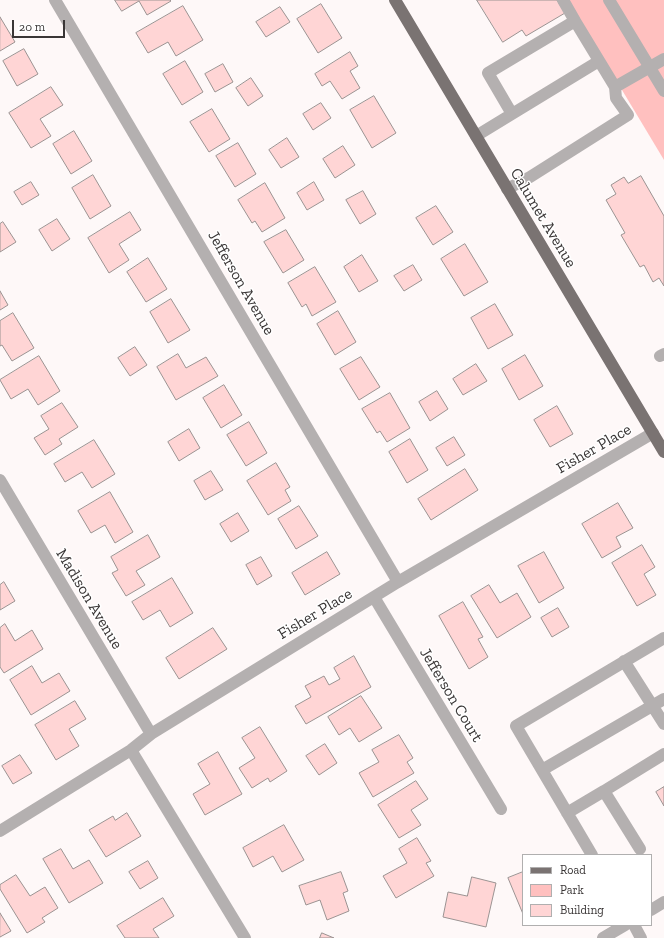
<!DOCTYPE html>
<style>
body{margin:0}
#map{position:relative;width:664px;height:938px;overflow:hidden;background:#fef8f8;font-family:"Zilla Slab",serif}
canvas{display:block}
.legend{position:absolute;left:522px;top:854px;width:130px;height:72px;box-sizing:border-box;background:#fff;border:1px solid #b0afaf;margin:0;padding:5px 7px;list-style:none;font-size:12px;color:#3a3636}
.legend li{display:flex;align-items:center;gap:8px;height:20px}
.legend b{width:20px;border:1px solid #b0afaf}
.scale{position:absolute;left:12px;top:20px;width:53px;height:18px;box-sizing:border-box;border:2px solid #3a3636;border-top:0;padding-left:5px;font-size:12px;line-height:14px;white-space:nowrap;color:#3a3636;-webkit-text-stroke:3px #fff;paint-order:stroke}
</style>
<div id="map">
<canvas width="664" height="938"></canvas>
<ul class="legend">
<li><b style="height:5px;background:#7a7372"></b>Road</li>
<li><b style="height:11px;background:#ffc0bf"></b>Park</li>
<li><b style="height:11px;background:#ffd5d5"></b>Building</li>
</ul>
<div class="scale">20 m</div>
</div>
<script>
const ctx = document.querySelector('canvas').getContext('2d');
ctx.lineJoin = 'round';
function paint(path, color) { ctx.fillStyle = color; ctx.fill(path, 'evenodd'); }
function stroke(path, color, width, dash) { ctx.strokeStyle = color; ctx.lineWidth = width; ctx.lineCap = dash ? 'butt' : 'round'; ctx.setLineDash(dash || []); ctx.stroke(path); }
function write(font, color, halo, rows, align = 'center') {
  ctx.font = font + ' "Zilla Slab",serif'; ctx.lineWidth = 3; ctx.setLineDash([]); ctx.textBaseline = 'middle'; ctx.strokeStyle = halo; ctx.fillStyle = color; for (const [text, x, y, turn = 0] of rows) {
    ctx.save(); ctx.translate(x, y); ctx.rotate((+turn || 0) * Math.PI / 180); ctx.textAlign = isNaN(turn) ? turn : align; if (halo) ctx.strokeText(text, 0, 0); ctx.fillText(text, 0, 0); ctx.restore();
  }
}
const green = new Path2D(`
 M568,0H664V160Z`);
const building = new Path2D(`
 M115,0H170L171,1L147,15L139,1L122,11Z
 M477,0H557L565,13L526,36L522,30L503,42Z
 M321,4L342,38L318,53L297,19Z
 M183,6L203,40L176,56L168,42L148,53L136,33Z
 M280,7L290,22L266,37L256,22Z
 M0,17L15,42L0,51Z
 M24,49L38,74L17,86L3,61Z
 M350,52L358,66L350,71L360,88L342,99L330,81L322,86L315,74Z
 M185,61L203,92L182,105L163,74Z
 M223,64L233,82L215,92L205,74Z
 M251,78L263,96L248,106L236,88Z
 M51,87L63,105L40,119L51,136L31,148L9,113Z
 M374,96L396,133L372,148L350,110Z
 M321,103L331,118L313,130L303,114Z
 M212,109L230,139L209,152L190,122Z
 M74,131L92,161L71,174L53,144Z
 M287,138L299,157L281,168L269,150Z
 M238,143L256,174L235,187L216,156Z
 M343,146L355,165L335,178L323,159Z
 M93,175L111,206L90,219L72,188Z
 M641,176L664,216V286L659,278L653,282L644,265L640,267L621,235L625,233L606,200L616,194L611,185L624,177L628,183Z
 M31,182L39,195L22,205L14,192Z
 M314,182L324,200L307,210L297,193Z
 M265,183L285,218L262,232L255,221L252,223L238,200Z
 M363,191L376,214L360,224L346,200Z
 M436,206L453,232L433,245L416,218Z
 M130,212L141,230L119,244L129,260L109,273L88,238Z
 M57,219L70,239L52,251L39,230Z
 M3,222L16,242L0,252V224Z
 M286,230L304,260L283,273L264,242Z
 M465,244L488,282L464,296L441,259Z
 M362,255L378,281L359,292L344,267Z
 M148,258L167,289L146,302L127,272Z
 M413,265L422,280L404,291L394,276Z
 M315,267L336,302L312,316L306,304L302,307L288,283Z
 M0,291L8,305L0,310Z
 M171,299L190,330L168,343L150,312Z
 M495,304L513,335L488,349L471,318Z
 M338,311L356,342L335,355L317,324Z
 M13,313L34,348L12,361L2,345L0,346V321Z
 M135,347L147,365L130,376L118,358Z
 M178,354L186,368L206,357L218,376L176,400L157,367Z
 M525,355L543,386L519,400L502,369Z
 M39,356L60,391L38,405L28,389L11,399L0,380Z
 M361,357L380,387L359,400L340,369Z
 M476,364L487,381L463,395L453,379Z
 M224,385L242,415L221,428L203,398Z
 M437,391L448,409L430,421L419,402Z
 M390,393L410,428L387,442L380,431L377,433L362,409Z
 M62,403L78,427L59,439L62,444L45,455L34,438L49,429L41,416Z
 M557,406L573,434L550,447L534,420Z
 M249,422L267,453L246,466L227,435Z
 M189,429L200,448L179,461L168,442Z
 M454,437L465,455L447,466L436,448Z
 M410,439L428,470L407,483L389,452Z
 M94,440L115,474L92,488L82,472L65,482L54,464Z
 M276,463L290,487L285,490L291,501L268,515L247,481Z
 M465,469L478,490L431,520L418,499Z
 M211,471L223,490L205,500L194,481Z
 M110,492L133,532L115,543L105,525L91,533L78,511Z
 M618,503L633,528L616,537L621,547L602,558L582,524Z
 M299,506L318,536L296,549L278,519Z
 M238,513L249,531L231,542L220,524Z
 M148,535L160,557L136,571L145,585L126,596L112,573L118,570L111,557Z
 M642,545L655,567L644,574L656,595L637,606L612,563Z
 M327,552L340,574L305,595L292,573Z
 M544,552L564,588L539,603L518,566Z
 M261,557L272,576L257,585L246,565Z
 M172,578L193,613L170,627L160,610L143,620L132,602Z
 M4,582L15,601L0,610V585Z
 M489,585L500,603L517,593L531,617L497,638L471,596Z
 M463,602L483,637L478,639L488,657L469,669L439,616Z
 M558,608L569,627L552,637L541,618Z
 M5,624L15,641L32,630L43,649L4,673L0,667V628Z
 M213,628L227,649L179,679L166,658Z
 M354,656L371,687L306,724L295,706L311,697L305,686L324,676L329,685L340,679L334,668Z
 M32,666L42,683L59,673L70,691L31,715L10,680Z
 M361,696L382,728L359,742L350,728L339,735L328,717Z
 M75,701L86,719L69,729L79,746L56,760L35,725Z
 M260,727L287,771L270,782L268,778L252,788L239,768L255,758L242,738Z
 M399,735L413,758L407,762L414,773L373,797L359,773L379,762L372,750Z
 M325,744L337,763L319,775L306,756Z
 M218,752L242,794L205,815L193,794L210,784L198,764Z
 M20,755L32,773L13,784L2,766Z
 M416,781L428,799L411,810L421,825L399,838L378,805Z
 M664,787V806L656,792Z
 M127,813L141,836L106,857L89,830L113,816L115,820Z
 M284,825L304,860L282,872L273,856L253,867L243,848Z
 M417,838L431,861L426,863L434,876L396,898L383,876L407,863L399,849Z
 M61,849L73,869L89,860L103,883L69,903L43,859Z
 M148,861L158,878L140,889L129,872Z
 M341,872L348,891L343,893L349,911L327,920L320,900L306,905L299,886Z
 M523,872V914L508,878Z
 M16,875L30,896L45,887L58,908L42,918L45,922L27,933L0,889V885Z
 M472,877L496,883L486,927L443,917L448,892L467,896Z
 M163,898L174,916L153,929L159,938H125L117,926Z
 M0,913L11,931L0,937Z
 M322,933L334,938H320Z`);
const minor = new Path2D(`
 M55,0L398,582
 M563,0L575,21
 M609,0L664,91
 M615,87L664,59
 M512,114L599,61
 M476,136L512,114L488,73L575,21L615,87L616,98L628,115L530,177L507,189
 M660,356L664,354
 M0,480L151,734
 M374,597L501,809
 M624,661L664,724
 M131,750L245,938
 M542,770L664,699
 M567,813L604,791
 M0,831L131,750L151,734L398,582L653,433
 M640,849L604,791L664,754
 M592,855L516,726L664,638
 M651,910L664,902
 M634,925L641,938
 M603,938L625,925`);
const major = new Path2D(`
 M395,0L664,452`);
const streetNames = [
 ["Calumet Avenue",543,218,59],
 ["Jefferson Avenue",241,283,60],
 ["Fisher Place",594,449,-30],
 ["Madison Avenue",89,599,59],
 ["Fisher Place",315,614,-31],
 ["Jefferson Court",451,695,59]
];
paint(green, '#ffc0bf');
paint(building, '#ffd5d5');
stroke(building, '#9b9392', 1);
stroke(minor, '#b4b0b0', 12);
stroke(major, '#7a7372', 12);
write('16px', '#3a3636', '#fff', streetNames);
</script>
